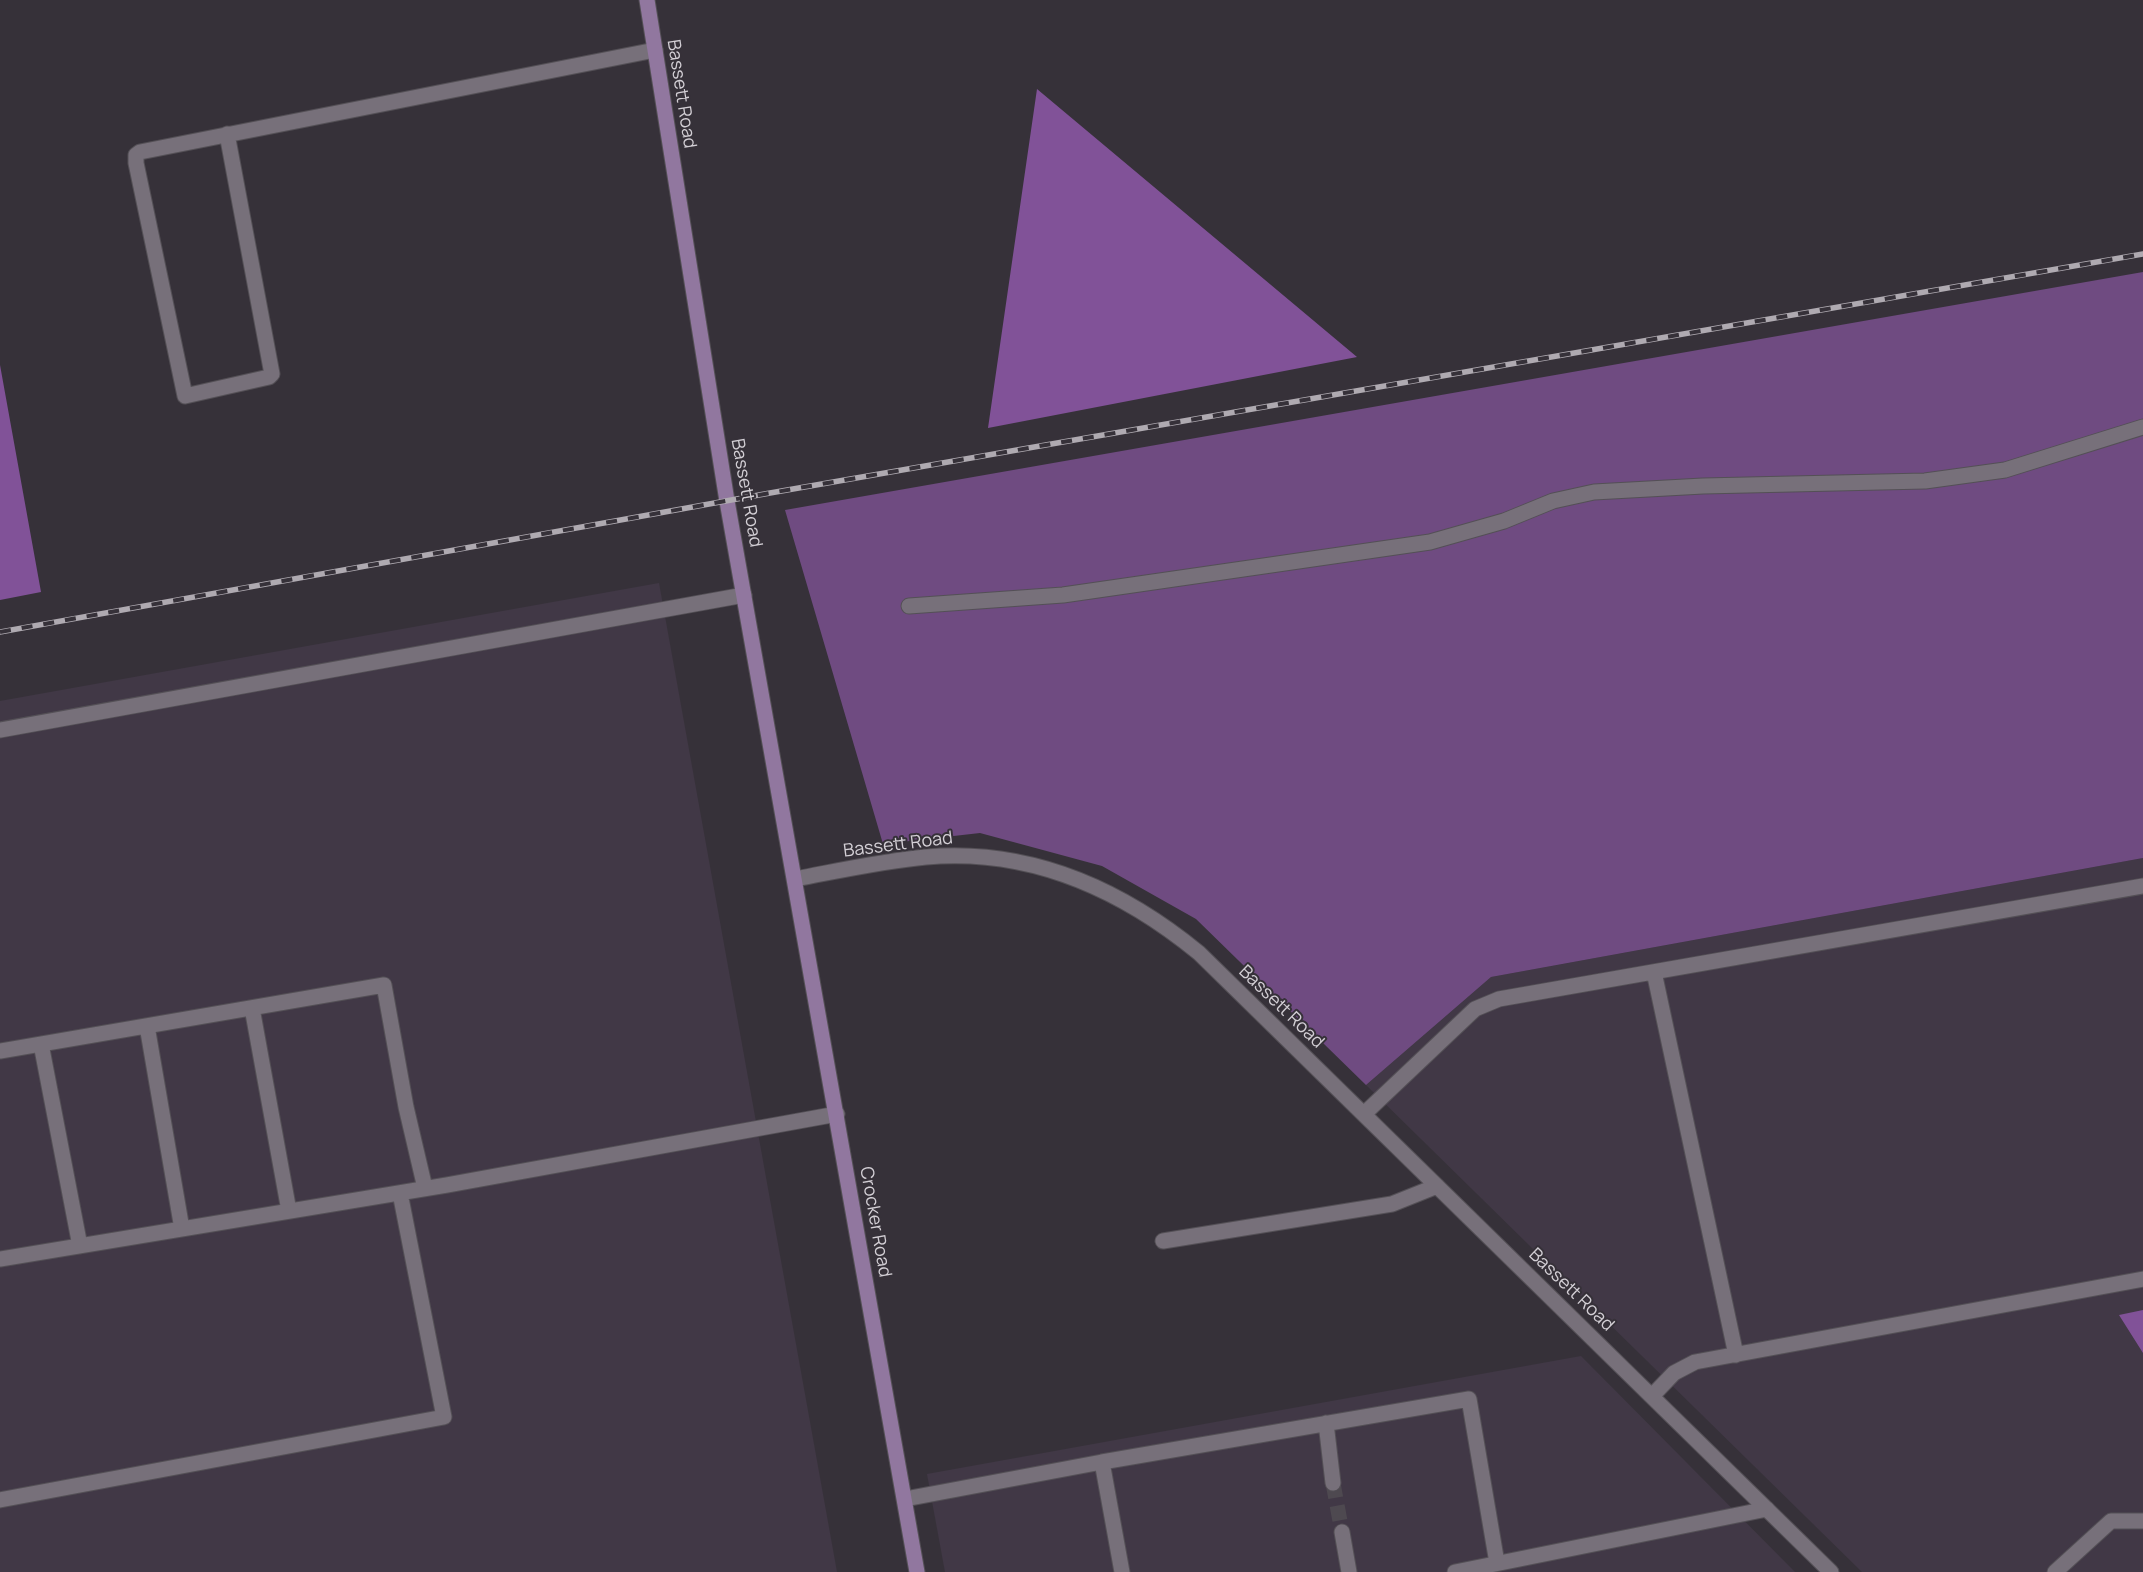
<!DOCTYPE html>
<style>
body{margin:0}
canvas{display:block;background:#363139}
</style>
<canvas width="2143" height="1572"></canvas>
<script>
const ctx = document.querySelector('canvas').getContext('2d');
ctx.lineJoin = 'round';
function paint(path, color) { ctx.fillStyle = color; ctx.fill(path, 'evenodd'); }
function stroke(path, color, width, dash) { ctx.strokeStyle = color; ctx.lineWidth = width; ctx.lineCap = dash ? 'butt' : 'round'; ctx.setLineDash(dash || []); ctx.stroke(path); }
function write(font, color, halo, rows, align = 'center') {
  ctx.font = font + ' Manrope,sans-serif'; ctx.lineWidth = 4; ctx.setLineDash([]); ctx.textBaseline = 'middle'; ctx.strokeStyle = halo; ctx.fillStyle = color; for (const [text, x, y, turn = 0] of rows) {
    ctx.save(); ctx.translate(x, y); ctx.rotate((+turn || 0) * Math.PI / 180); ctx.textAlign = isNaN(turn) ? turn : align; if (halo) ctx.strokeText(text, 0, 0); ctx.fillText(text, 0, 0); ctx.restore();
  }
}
const built = new Path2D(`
 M659,583L837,1572H0V701Z
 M2143,858V1572H1862L1366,1085L1491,977Z
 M1581,1356L1795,1572H945L927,1474Z`);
const green = new Path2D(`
 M2143,272V858L1491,977L1366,1085L1196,919L1102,866L980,833L883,844L785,510Z`);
const forest = new Path2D(`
 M1037,89L1357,357L988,428Z
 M0,365L41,592L0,600Z
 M2143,1310V1353L2119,1315Z`);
const minorTunnel = new Path2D(`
 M1333,1483L1342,1532`);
const minor = new Path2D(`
 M227,134L272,374L269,377L185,396L136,163V155L140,152L655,50
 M909,606L1063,595L1430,542L1504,521L1553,501L1594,492L1703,486L1925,481L2005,470L2143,427
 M0,730L744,595
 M795,879C838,871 882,861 926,857C1029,848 1121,889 1199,953L1831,1572
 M1654,972L1736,1355
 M252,1008L289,1211
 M147,1026L182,1229
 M41,1044L80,1246
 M0,1051L384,985L406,1107L425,1188
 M1364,1114L1475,1009L1499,999L2143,886
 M1163,1241L1392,1204L1437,1186
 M0,1259L447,1185L837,1114
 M1652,1396L1674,1373L1695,1362L2143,1279
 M1326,1423L1333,1483
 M1102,1462L1469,1399L1497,1563
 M905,1499L1102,1462L1122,1572
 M0,1500L444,1417L400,1193
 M1342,1532L1349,1572
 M1455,1572L1767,1509
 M2055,1572L2111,1521H2143`);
const major = new Path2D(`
 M647,0L727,501L917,1572`);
const rail = new Path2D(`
 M0,632L770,493L2143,254`);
const streetNames = [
 ["Bassett Road",681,94,81],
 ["Bassett Road",746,493,80],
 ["Bassett Road",898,845,-7],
 ["Bassett Road",1281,1007,44],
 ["Crocker Road",875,1222,80],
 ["Bassett Road",1571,1290,44]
];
paint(built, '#413846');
paint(green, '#6f4b81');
paint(forest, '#815298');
stroke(minorTunnel, '#4e4950', 15, [15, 8]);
stroke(minor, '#545056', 17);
stroke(major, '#545056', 17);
stroke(minor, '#77707a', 15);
stroke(major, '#91779f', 15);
stroke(rail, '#afaab1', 5.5);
stroke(rail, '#363139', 4, [11]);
write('18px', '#d3cfd5', '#363139', streetNames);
</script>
